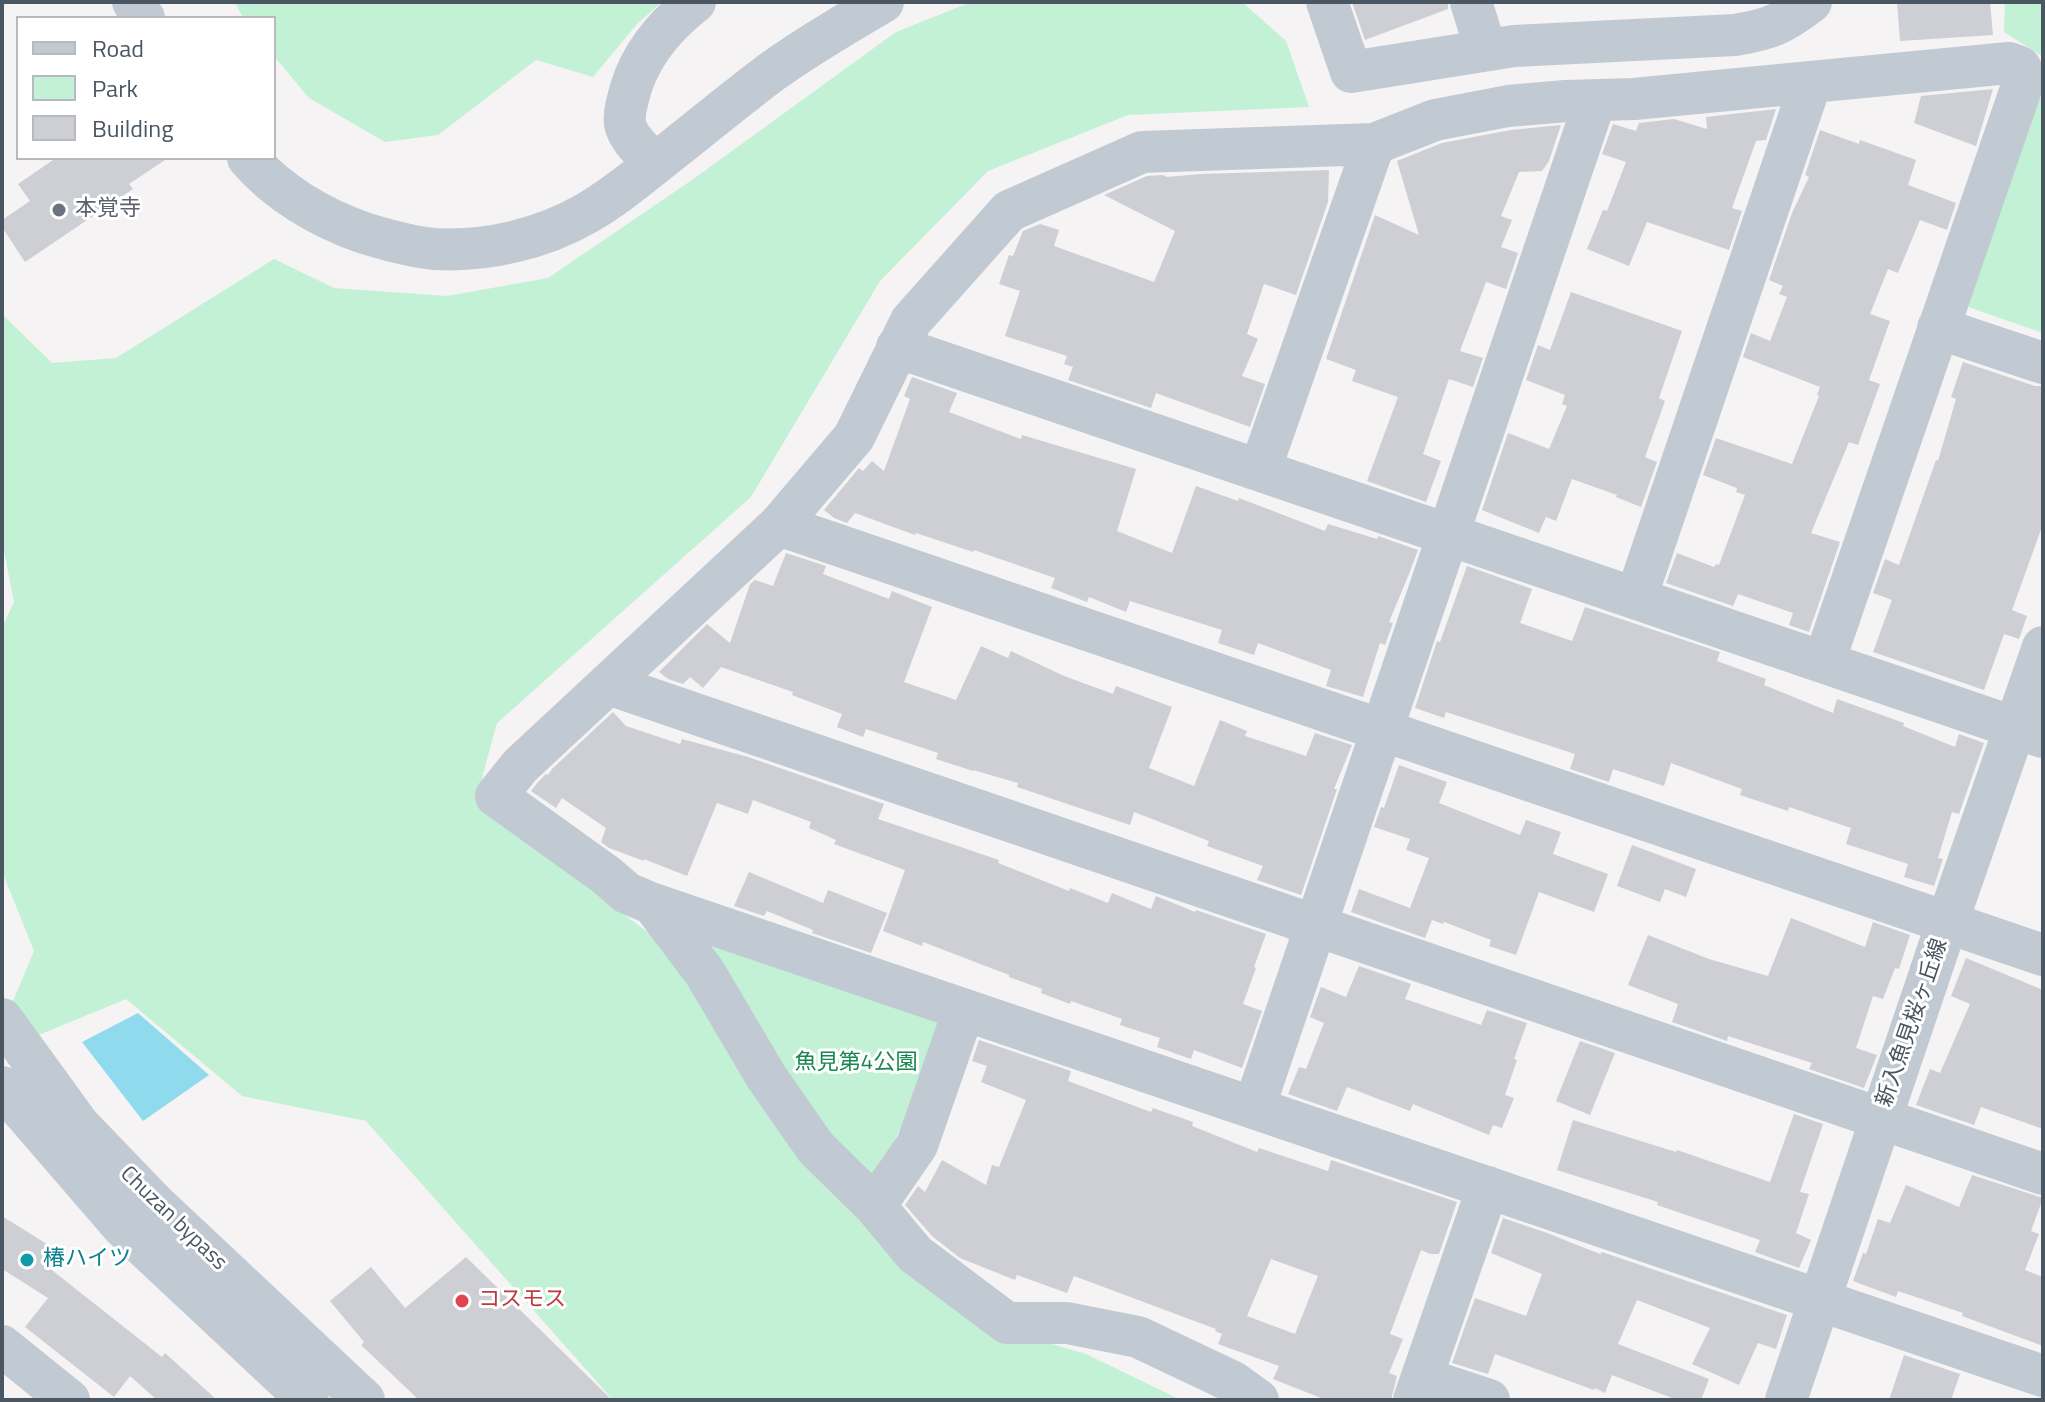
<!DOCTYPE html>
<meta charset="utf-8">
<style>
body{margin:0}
#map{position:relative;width:2045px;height:1402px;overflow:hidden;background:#f5f3f3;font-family:"Titillium Web",sans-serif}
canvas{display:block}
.frame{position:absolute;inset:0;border:4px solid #4a5661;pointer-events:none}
.legend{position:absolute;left:16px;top:16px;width:260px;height:144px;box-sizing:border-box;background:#fff;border:2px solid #b7bbc0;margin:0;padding:10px 14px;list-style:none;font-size:24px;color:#4a5661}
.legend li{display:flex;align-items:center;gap:16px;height:40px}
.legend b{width:40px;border:2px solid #b7bbc0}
</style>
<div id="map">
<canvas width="2045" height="1402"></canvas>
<div class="frame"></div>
<ul class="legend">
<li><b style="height:10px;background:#c1cad2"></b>Road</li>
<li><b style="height:22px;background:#c3f1d5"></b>Park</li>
<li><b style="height:22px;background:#cdcfd5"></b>Building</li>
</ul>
</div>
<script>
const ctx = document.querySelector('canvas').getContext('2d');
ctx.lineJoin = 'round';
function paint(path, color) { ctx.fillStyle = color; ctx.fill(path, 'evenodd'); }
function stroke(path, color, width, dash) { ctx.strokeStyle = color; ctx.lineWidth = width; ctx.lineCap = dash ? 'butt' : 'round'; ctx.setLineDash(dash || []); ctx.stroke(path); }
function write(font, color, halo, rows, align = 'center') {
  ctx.font = font + ' "Titillium Web","Noto Sans JP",sans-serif'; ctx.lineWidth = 6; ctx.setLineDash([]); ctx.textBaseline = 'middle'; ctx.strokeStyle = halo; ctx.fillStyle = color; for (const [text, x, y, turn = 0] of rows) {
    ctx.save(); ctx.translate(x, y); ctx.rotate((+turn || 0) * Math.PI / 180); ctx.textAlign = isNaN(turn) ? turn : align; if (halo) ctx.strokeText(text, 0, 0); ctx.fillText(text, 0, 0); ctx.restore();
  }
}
const green = new Path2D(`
 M235,2H662L637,24L593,77L536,60L438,135L385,142L309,98L274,56V18H243Z
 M971,2H1242L1286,41L1309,107L1128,115L988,171L880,281L751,497L497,723L483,774L479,805L686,961L796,1147L1038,1340L1086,1354L1181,1400H613L366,1121L242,1096L126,999L29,1039L8,1013L34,951L2,871V628L14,602L2,541V314L52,363L116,358L274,259L334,288L447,296L548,278L692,180L896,32Z
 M2005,2H2043V333L1968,307L2042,56L2004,32Z
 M710,943L948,1025L871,1192L803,1107Z`);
const water = new Path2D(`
 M138,1013L209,1075L143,1121L82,1042Z`);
const building = new Path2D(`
 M1352,2H1448V9L1365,40Z
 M1897,2H1990L1993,35L1900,41Z
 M1993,89L1976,146L1914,123L1921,96Z
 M1776,109L1766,140L1756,141L1732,208L1742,211L1729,250L1647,222L1629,266L1587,249L1603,210L1607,211L1626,162L1602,154L1613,124L1636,131L1639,123L1674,119L1707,129L1706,117Z
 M1561,125L1549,161L1542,171L1519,172L1501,216L1512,220L1501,247L1518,253L1506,289L1486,282L1460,351L1483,358L1473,387L1449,379L1423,454L1441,461L1426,502L1367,481L1398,397L1352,381L1356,370L1326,359L1375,215L1419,235L1397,161L1442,143L1511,130Z
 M1820,130L1859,144L1860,140L1916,160L1908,185L1956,203L1947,230L1920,220L1898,273L1888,269L1870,314L1890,321L1869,380L1880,384L1858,445L1849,442L1811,533L1840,542L1809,632L1789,625L1793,613L1738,594L1733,606L1666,583L1677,553L1714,567L1716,564L1719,565L1745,495L1736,492L1737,488L1703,475L1716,438L1792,464L1819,396L1817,395L1820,387L1743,357L1751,333L1770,341L1787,297L1779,294L1783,286L1769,280L1792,213L1809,177L1805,175Z
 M56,158H168L129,184L133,189L25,262L2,227V220L30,201L18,184Z
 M1329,170L1328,202L1296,295L1264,284L1247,334L1258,339L1242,376L1265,384L1250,427L1156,393L1151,408L1068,380L1073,367L1064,364L1067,356L1005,336L1020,291L999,284L1009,255L1013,256L1023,231L1040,224L1059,230L1054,246L1154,282L1175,231L1104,195L1147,176L1163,175L1167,177L1201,174Z
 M1571,292L1682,331L1659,398L1665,401L1645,457L1657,462L1641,507L1616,497L1617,495L1572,479L1556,521L1546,517L1539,533L1482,510L1508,433L1549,449L1567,406L1562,404L1565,395L1526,380L1538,345L1550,350Z
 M1963,362L2035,386H2043V524L2012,610L2027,616L2019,639L2004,634L1984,690L1873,652L1892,600L1873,593L1885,559L1899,565L1936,460L1938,461L1956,399L1951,397Z
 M912,377L957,393L949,412L1021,439L1022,435L1136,469L1117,531L1172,553L1196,486L1238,501L1239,498L1325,531L1328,524L1377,539L1378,536L1418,550L1409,574L1389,622L1393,623L1385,645L1380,643L1363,697L1326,686L1331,670L1258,643L1254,655L1218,643L1222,630L1130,601L1126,612L1089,597L1087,602L1051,588L1055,578L974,550L973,552L916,533L915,535L855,513L847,523L834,518L824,510L859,468L863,471L872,461L884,471L910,399L904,396Z
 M786,553L826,566L823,574L889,599L892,591L932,607L904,682L956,700L981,646L1008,658L1011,651L1064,676L1113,694L1116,686L1172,707L1149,768L1194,786L1220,720L1247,731L1245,736L1306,756L1315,733L1352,745L1334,789H1337L1301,895L1257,880L1263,866L1207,846L1209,841L1134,812L1130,825L1017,787L1018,783L973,770V771L936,759L938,753L866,729L863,737L837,727L842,714L792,695L793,692L721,667L703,688L690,677L683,684L668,679L659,672L707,624L730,643L750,584L755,580L773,586Z
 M1467,566L1532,589L1520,623L1572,641L1585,607L1720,652L1717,661L1766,679L1764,685L1833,713L1837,699L1904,723L1903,726L1955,747L1959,734L1984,743L1959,814L1952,812L1938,858L1943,859L1934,886L1904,877L1908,864L1846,844L1851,828L1789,807L1788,811L1740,795L1742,789L1671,763L1664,786L1613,769L1609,782L1570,769L1575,754L1446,712L1444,718L1415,708L1437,641L1440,642Z
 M613,712L626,726L680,744L682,739L748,757L884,804L878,819L999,860L998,863L1069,891L1070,888L1108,903L1112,893L1151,909L1156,896L1195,912L1196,910L1266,934L1254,967L1256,968L1243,1004L1262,1011L1242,1068L1194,1050L1191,1059L1157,1047L1160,1038L1120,1025L1122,1019L1071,1001L1070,1004L1041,993L1042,989L1009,977V975L923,942L922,946L883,931L905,870L834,844L836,840L809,828L811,822L753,800L748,814L717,803L687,876L644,859V861L609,848L601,842L606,828L562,798L556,808L531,791L538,782L546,774L548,775L552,769Z
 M1399,765L1447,782L1439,803L1520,835L1526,820L1561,832L1553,854L1608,874L1594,912L1539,892L1516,955L1489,946L1491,940L1444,922L1443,924L1432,920L1425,938L1351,912L1359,889L1410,908L1429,858L1406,850L1410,839L1374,827L1381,807L1384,808Z
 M1632,845L1696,869L1686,897L1665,889L1660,902L1617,886Z
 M749,872L823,903L828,890L887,913L871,953L812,933L813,930L767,911L764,916L734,906Z
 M1791,918L1865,947L1873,922L1910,935L1899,969L1895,968L1883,999L1873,996L1856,1048L1877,1055L1864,1088L1809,1069L1812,1063L1728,1036L1727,1041L1672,1022L1678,1004L1628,985L1648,935L1709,959L1768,976Z
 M1966,958L2043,990V1129L1981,1107L1974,1125L1916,1105L1930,1069L1940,1073L1970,1004L1951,996Z
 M1359,966L1411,984L1405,999L1481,1025L1487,1010L1527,1023L1514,1059L1517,1060L1505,1095L1514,1098L1502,1128L1493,1125L1489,1135L1413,1104L1410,1111L1347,1087L1337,1111L1288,1094L1299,1067L1306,1069L1324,1023L1310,1017L1321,987L1346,997Z
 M979,1040L1071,1071L1068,1081L1151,1112L1153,1108L1193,1122L1192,1126L1257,1152L1259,1148L1328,1171L1331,1160L1457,1202L1439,1254H1430L1421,1250L1390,1334L1403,1339L1389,1373L1397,1376L1391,1400H1326L1273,1379L1279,1366L1218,1344L1222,1334L1215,1331L1216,1329L1074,1276L1067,1293L1017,1275L1015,1280L960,1258L932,1236L905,1205L918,1186L925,1192L942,1160L986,1185L992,1165L999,1167L1026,1100L981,1082L987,1066L972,1061ZM1271,1259L1318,1276L1295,1334L1247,1316Z
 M1580,1041L1615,1053L1590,1115L1556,1101Z
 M1794,1114L1823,1124L1800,1192L1809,1194L1796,1233L1811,1240L1799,1268L1755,1252L1760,1240L1657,1205L1658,1202L1557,1170L1573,1120L1676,1152L1677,1150L1770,1182Z
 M1972,1175L2043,1198L2031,1231L2039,1234L2025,1270L2043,1277V1346L1962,1316L1963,1313L1898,1291L1896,1297L1853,1281L1863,1253L1866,1254L1878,1219L1890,1223L1906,1185L1959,1207Z
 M2,1216L58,1251L48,1267L162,1357L165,1353L217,1400H157L130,1376L114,1397L25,1327L48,1298L2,1269Z
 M1503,1218L1547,1233L1600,1254L1602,1252L1787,1315L1776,1349L1758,1343L1739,1385L1692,1364L1710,1328L1637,1300L1618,1344L1709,1379L1701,1400H1677L1612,1375L1605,1393L1595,1388L1594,1390L1495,1354L1488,1374L1452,1363L1475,1298L1526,1316L1542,1274L1491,1253Z
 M466,1257L612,1400H419L361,1345L364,1342L330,1301L371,1267L405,1308Z
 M1904,1355L1960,1374L1951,1400H1889Z`);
const minor = new Path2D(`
 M133,2L144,18
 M1327,2L1351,72L1514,46L1735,35C1771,29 1782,24 1811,2
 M1471,2L1486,50
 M248,158C278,193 321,218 364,233C387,240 411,247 435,249C486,252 542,239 587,213C613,198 636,179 660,160C697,131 733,101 770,73C806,47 845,24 883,2
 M655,164C645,153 628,139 625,124C624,116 626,106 628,99C637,58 663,27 695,2
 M1938,328L2043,363
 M897,347L2043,737
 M1260,470L1374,144
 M779,525L2043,955
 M1636,598L1811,82
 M1824,662L2025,77L2020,67L2009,63L1634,99L1566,101L1508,106L1435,120L1374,144L1142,152L1009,211L911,321L854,437L779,525L520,766L496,796L606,875L627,893L653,904L2043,1376
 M608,684L2043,1174
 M653,904L705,973L767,1078L816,1148L875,1206
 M964,1010L917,1145L875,1206L915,1254L1007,1323H1067L1138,1337L1233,1382L1258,1400
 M2,1019L79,1125L154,1203L364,1400
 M2,1087L123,1227L308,1400
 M1254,1108L1595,101
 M2,1346L69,1400
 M1422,1378L1489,1400
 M1414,1400L1488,1187
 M1786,1400L1947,923L2043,647`);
const markers = [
 [59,210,8,"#6b7280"],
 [27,1260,8,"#0f9aa8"],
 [462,1301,8,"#e0444e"]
];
const worshipNames = [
 ["本覚寺",75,210]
];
const streetNames = [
 ["新入魚見桜ヶ丘線",1913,1023,-71],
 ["Chuzan bypass",173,1219,44]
];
const parkNames = [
 ["魚見第4公園",856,1064]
];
const cultureNames = [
 ["椿ハイツ",43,1260]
];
const healthNames = [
 ["コスモス",478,1301]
];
paint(green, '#c3f1d5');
paint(water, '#90daee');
paint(building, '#cdcfd5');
stroke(minor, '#c1cad2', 42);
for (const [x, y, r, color] of markers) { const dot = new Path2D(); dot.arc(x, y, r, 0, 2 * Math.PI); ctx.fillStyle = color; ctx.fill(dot); stroke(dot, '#fff', 3); }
write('22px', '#5b616d', '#fff', worshipNames, 'left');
write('22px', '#4a5661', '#fff', streetNames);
write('22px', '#17864f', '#fff', parkNames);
write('22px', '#0d838f', '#fff', cultureNames, 'left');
write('22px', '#be3a42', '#fff', healthNames, 'left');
</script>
